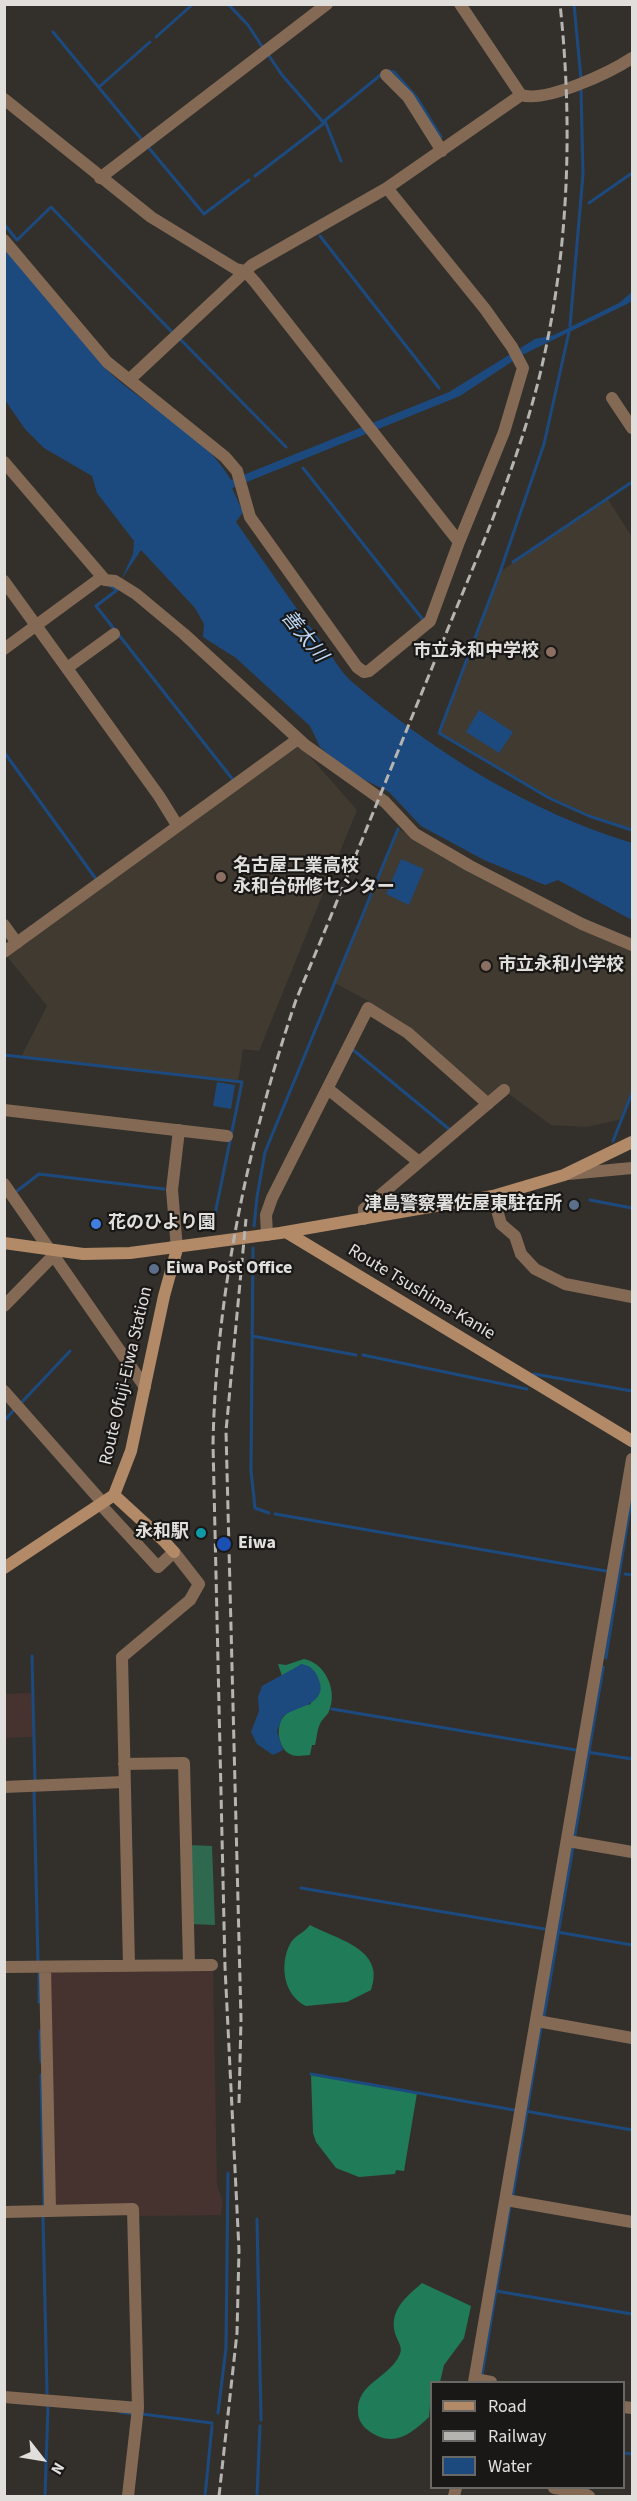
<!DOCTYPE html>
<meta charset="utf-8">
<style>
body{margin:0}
#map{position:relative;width:637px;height:2501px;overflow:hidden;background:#33302b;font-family:"Source Sans 3",sans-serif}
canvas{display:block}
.frame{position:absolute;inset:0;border:6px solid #e1dfdc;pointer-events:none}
.legend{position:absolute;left:430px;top:2381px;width:195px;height:108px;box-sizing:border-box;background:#191816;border:2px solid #696865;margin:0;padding:8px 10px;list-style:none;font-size:18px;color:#e1dfdc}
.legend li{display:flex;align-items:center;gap:12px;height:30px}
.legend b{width:30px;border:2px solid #696865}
.north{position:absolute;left:12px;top:2429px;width:60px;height:60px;-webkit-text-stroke:4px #191816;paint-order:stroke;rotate:121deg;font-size:16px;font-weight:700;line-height:24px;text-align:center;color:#e1dfdc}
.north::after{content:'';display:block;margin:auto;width:21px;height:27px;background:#e1dfdc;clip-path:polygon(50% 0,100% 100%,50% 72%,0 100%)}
</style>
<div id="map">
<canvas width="637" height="2501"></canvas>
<div class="frame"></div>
<ul class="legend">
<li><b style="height:8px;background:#b28a68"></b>Road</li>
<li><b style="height:8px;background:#b6b4b1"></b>Railway</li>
<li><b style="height:16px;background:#1d4a7e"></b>Water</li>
</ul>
<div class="north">N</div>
</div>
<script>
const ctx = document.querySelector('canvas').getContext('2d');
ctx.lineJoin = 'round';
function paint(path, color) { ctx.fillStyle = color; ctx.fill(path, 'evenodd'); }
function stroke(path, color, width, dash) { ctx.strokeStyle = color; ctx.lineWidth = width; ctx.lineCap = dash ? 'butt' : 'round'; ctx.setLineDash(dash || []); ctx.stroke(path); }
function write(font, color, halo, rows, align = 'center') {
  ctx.font = font + ' "Source Sans 3","Noto Sans JP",sans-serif'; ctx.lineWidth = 4.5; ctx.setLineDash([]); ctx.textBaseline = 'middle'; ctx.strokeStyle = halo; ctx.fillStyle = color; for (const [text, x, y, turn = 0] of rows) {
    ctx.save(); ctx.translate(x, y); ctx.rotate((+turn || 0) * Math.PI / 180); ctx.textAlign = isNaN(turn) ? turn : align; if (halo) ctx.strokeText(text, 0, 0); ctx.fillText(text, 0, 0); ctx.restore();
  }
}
const built = new Path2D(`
 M607,498L632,537V830L589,816L549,798L439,733L500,572Z
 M297,742L357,810L259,1051L243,1049L238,1082L21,1057L47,1006L6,955Z
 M398,829L632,949V1093L622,1119L587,1127L551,1125L501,1088L486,1098L410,1031L370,1002L333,982Z`);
const industrial = new Path2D(`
 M33,1693L34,1737L5,1738V1694Z
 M213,1967L217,2185L223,2202L221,2215L137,2216L52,2208L50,1969Z`);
const green = new Path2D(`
 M190,1845L212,1846L215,1925L191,1924Z`);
const forest = new Path2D(`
 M304,1659C325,1663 338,1690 329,1711C328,1715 323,1718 321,1722C317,1728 317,1738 315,1745H312L310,1755C305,1755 297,1757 292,1755C277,1750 275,1724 285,1715C292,1708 302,1706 311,1704L302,1664L282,1676L278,1664L286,1665Z
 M310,1925C338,1940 386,1949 371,1990L347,2002L306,2006C284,1996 279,1965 290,1944C294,1936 304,1933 310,1925Z
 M311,2074L417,2093L404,2171L396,2170L395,2174L359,2177L336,2168L316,2142L313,2133Z
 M422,2283L471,2306L464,2338L444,2365L440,2382H432L429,2417C410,2435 393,2448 369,2431C363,2427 358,2420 358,2412C356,2383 390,2378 400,2354C403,2346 397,2341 395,2333C389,2310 407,2296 422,2283Z`);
const water = new Path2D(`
 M4,247C28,275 52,303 76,332C86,345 96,359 108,371C148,409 203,432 231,480L449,392L535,339L554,335L619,303L632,292V301L627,304L522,355L460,396L232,488L243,512L236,522C265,563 293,605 323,644C332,656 340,671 351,681C432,751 529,812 632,843V920L558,880L545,885L484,860L421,826L389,792L349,772L320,747L310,726L236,658L203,637L204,624L195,608L141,550L121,580L133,554L134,541L97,493L92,476L44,448L25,429L5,400Z
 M479,710L513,732L499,753L466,732Z
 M401,859L424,869L409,905L386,894Z
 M217,1082L235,1085L231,1109L213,1106Z
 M632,1487V1504L607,1660L604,1658Z
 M302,1664C311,1666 316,1671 319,1680C328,1704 298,1706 283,1716L277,1731L283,1750L273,1755L257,1744L251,1732L259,1711L258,1697L262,1686Z
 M602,1666H605L576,1837L573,1836Z
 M572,1844H575L545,2019L542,2017Z
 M541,2024L543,2025L514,2197H511Z
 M510,2204H512L483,2378L480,2377Z`);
const stream = new Path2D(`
 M228,4L248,25L263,48
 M574,4L581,79
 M53,32L143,141
 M156,37L193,4
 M267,53L282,75L323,122
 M389,71L394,72L417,98L441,137
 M99,87L150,42
 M325,121L341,161
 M148,147L204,214L249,180
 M255,176L323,124V122L383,73
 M589,203L632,173
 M4,224L17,240L51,207L172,332
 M320,236L439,388
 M570,326L583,174L581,90
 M569,332L544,444L500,572L439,733L549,798L589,816L632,830
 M181,340L286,447
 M303,468L424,621
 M513,562L632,482
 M109,585L117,590L96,606L234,781
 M4,752L96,879
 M352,1049L449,1129
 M4,1055L242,1082L213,1224
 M613,1141L632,1093
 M17,1191L39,1174L164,1189
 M590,1200L632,1208
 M254,1226L257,1197L265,1152L398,829
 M253,1248L251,1471L255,1508L269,1513
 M252,1336L356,1355
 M363,1355L527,1389
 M534,1374L632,1391
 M22,1402L70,1351
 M4,1421L13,1411
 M275,1514L606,1571
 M625,1574L632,1575
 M32,1656L35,1783
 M332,1709L576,1750
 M587,1752L632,1759
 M34,1789L38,1963
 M301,1888L545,1929
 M557,1932L632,1945
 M39,1971V2002
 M40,2031L41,2062
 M311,2074L514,2110
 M41,2075L44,2206
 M525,2111L632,2130
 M43,2216L47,2393
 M257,2219L261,2420
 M496,2291L632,2314
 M120,2412L133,2414
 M218,2413L226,2348L228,2173
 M142,2414L212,2423
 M624,2453L632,2454
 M45,2496L48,2405
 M205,2496L212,2426
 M257,2496L260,2426`);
const street = new Path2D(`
 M460,4L521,95
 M386,75L408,97L442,151
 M4,99L151,217L236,269L245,271L255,282L459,542L430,621L369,671L364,672L357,667L250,517L237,471L225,457L107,362L4,240
 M100,178L327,4
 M387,188L485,309L512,347L523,368L504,432L459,542
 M130,379L252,265L387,188L521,95C546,103 611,72 632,58
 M612,398L632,428
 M4,462L105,580L115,581L136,594L184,634L305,745L385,802L415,834L470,866L582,924L632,945
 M4,581L159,796L177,825
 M4,649L102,577
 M67,668L114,634
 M4,925L17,943
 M4,952L298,739
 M328,1089L419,1162
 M4,1110L227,1136
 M568,1174L632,1168
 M4,1184L145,1387
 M493,1196L501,1224L515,1236L521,1254L535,1269L565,1284L632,1297
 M364,1219V1209L504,1090
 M267,1235L266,1215L272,1198L368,1008L408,1033L488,1104
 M177,1249L172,1190L179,1130
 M4,1306L53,1256
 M4,1391L102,1502
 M100,1504L158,1567L174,1552L199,1584L190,1600L122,1657L129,1966
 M124,1764L184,1763L189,1965
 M4,1787L124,1782
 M568,1841L632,1852
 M4,1967L212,1965
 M45,1967L50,2210
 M537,2021L632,2038
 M506,2200L632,2222
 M4,2212L133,2209L138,2408L128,2496
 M475,2379L491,2382
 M474,2382L632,1459
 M4,2397L138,2408
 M624,2407L632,2408
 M554,2488L581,2492L589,2496
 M454,2496L456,2488`);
const secondary = new Path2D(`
 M286,1232L632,1441
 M4,1243L83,1254L130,1253L280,1233L493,1196L564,1175L632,1142
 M114,1495L131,1451L164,1296L177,1249
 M114,1495L163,1540L174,1552
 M4,1568L114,1495`);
const rail = new Path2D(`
 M239,2103L241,2019L226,1431L246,1219
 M219,2496L237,2333L239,2250L225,1967L213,1444C216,1294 248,1142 296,1000C346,881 394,760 443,641C479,552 519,463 541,370C569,251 573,125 560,4`);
const markers = [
 [551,652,6,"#8d6e63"],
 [221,877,6,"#8d6e63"],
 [486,966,6,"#8d6e63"],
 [574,1205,6,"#5c6f8a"],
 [96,1224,6,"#3f7fe0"],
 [154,1269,6,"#5c6f8a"],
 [201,1533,6,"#0f9aa8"],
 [224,1544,8,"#1a4fb4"]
];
const poiNames = [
 ["市立永和中学校",539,652,"right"],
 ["名古屋工業高校",233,867],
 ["永和台研修センター",233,888],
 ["市立永和小学校",498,966],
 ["津島警察署佐屋東駐在所",562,1205,"right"],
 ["花のひより園",108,1224],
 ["Eiwa Post Office",166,1269],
 ["永和駅",189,1533,"right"],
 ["Eiwa",238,1544]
];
const streetNames = [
 ["Route Tsushima-Kanie",421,1293,31],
 ["Route Ofuji-Eiwa Station",127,1376,-77]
];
const waterNames = [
 ["善太川",303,637,51]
];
paint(built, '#403a30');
paint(industrial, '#46322f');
paint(green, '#2d684f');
paint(forest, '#207b58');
paint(water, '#1d4a7e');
stroke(stream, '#1d4a7e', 3);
stroke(street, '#846a55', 12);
stroke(secondary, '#b28a68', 12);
stroke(rail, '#b6b4b1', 3, [9, 4.5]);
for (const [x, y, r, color] of markers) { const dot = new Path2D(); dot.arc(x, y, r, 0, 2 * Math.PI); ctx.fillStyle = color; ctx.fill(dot); stroke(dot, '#191816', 2); }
write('bold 18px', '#e1dfdc', '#191816', poiNames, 'left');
write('18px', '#e1dfdc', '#191816', streetNames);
write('italic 20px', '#bcd6f5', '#191816', waterNames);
</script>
